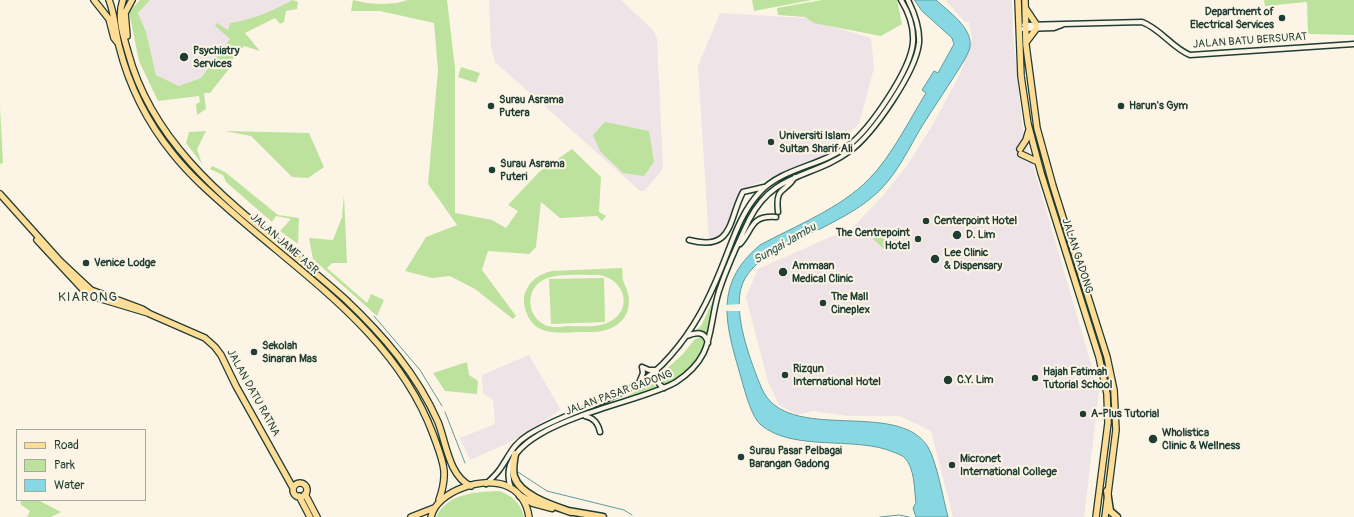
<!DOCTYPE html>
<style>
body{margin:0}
#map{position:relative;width:1354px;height:517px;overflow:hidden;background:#fcf5e5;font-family:Pangolin,sans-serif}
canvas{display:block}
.legend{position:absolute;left:16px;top:429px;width:130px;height:72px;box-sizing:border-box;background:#fcf5e5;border:1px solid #a4ab9e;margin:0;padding:5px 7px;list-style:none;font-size:12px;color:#1f3d34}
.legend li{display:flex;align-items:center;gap:8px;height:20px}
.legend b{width:20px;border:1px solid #a4ab9e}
</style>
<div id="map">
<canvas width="1354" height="517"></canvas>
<ul class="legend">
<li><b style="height:5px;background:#ffdd96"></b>Road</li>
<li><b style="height:11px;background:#bde29d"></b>Park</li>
<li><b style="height:11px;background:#88d8e3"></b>Water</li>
</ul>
</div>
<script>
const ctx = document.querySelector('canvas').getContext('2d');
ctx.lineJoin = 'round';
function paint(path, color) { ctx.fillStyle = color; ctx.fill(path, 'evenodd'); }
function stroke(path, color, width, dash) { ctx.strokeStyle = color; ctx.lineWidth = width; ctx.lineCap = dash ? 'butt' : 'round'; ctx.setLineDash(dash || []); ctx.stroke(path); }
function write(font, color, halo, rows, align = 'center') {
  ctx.font = font + ' Pangolin,sans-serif'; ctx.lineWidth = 4; ctx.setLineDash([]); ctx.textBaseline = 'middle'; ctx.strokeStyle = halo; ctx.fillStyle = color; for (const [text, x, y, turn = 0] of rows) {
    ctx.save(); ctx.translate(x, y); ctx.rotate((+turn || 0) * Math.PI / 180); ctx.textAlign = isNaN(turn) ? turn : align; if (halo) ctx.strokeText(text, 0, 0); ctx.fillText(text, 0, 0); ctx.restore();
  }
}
const built = new Path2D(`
 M150,0H294L262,15L243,21L230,23L229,31L215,26L230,39L201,78L179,86L156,75L146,32L138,13Z
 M489,0H621L653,30L657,39L663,168L660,173L644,191H640L495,62L491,47Z
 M945,0H1012L1013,35L1023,131L1099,391L1084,517H953L931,431L900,416H848L813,411L797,415L779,405L768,382L746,297L758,269L853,227L882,197L908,164L932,126L961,72L972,39L969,22H965Z
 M720,13L804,18L871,38L874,68L859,124L817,160L742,189L728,230L723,237L709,241L698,66Z
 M529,355L561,410L512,441L470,460L460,438L495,424L493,400L483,393L482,375Z`);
const green = new Path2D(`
 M140,0H150L138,13L146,32L156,75L179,86L201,78L230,39L215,26L217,23L228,30L230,23C253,20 273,10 293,0L298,2L297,9L286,11L284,22L280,24L275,18L245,33L260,51L244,46L231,61L232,65L210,93H204L206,109L197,115L196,104L200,102L199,96L158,101L139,61L129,12Z
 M353,0L366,3L381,4L397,3L408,0H447L455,68V213L492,220L506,228L518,211L508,205L539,172L572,149L601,177L599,212L606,216L602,221L597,216L560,218L541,202L536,247L529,254L488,251L482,270L516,316L513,319L475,289L450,276L432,278L405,271L426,237L457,225L428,184L438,70L434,23L380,11H351Z
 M752,0H812L754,11Z
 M822,0H897L902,24L881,36L814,23L805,17L778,15L777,8Z
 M1264,0H1354V35L1308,34L1307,2L1265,6Z
 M461,67L480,73L476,83L458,77Z
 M0,107L3,163L0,164Z
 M605,122L649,131L654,162L644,176L623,173L600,151L593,135Z
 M206,131L197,149L202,164L186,143L189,132Z
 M225,131L309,133L324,167L308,178L292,177L251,136Z
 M212,166L225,172L278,215L299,218L298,244L280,231L291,219L276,216L272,222L226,182L223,175L210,169Z
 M344,195L347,263H332L327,268L367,303L371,294L384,300L377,316L313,259L309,238L333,240L342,217Z
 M878,233L889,243L884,249L873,239Z
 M622,268C623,271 622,277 623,280C627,291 631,297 628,309C626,317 620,324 613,327C603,333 591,332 580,332C560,333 535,336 527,314C524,307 523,300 525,293C530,280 539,274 552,271ZM599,275C625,279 634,310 609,322C597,328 580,326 567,326C560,327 552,328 545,325C526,316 525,288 545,279C557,273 585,275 599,275Z
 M604,278L605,322L551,324L549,279Z
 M714,298H715L709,338L703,332L695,331L701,326Z
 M701,337L706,342C705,356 677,388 662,383L660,380L661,374L682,355L695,339Z
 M467,362L469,375L478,381L477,394L445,391L433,373Z
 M648,381L657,387L619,401L645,386Z
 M499,491C512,495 521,504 524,517H436C448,493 475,492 499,491Z
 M22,500H38L61,512L51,517H27L30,511L20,504Z`);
const water = new Path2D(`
 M915,0H936C948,11 973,28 970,47C969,51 967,55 965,59C951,82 936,104 922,126C909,148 898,172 880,190C863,207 843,217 822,228C803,237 780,245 764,258C755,265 746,274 742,285C732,313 751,363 762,389C787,445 898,398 928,447C937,463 943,498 948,517H916L913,508L916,503C914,488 915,468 904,457C901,455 896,453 893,452C857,436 793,452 761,425C752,418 745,392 742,381C727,328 711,286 760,245C795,226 841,208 869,179C891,157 910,119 926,93L922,90L934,71L938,73L954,44L952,38L922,11Z`);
const pier = new Path2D(`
 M742,304L743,311H725V305Z`);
const stream = new Path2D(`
 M374,316L420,370L442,406
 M445,412L465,463
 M518,472L547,491L624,510L632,515
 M880,517L899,515L909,517`);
const minor = new Path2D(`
 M1024,25L1142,22C1161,29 1172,48 1190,55L1354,44
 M1023,29L1054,28L1062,25
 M778,212C775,185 785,194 795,177
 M689,240C734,252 728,220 743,192L764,187
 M740,244C753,230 750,215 776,217
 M687,336C697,332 705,331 708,343
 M642,367L649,370H657
 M657,370C655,377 657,384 664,388
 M639,383L643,373L642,367
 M585,416C594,418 598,423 600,432
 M486,484C491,479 496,475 500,469C510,455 512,445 528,435C576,405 633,401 671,355C694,329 708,301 721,269C732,243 740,213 760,192C782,168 821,166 848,146C870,129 911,70 913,42C914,27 909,13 901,0
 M511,488C487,424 639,405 676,382C716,356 707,330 719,291C727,267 738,243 749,220C774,171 812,179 850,151C873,134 916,72 919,43C920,28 915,14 908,0`);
const major = new Path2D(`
 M94,0L109,19L114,38L118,43
 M109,0C115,15 115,30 119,46C129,86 147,122 173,154C193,179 217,199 241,220C314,283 398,340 433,434C443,462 449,472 439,500
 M123,0C117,16 123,35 128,52C158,165 264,225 345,299C383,335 417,374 438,422C446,442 449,477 471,486
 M1018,0L1021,76L1028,124L1041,173L1099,357L1107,394L1108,423L1096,517
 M1025,0L1026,45L1037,128L1053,186L1107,357L1114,390L1116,430L1105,517
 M1026,9L1036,24
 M127,36L125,13L132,0
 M1027,41L1036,29
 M1020,149L1026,140L1029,130
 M1021,154L1038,162
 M0,194L60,261L91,290L142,309L150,314L205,338L215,347L221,355L236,386L293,488
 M37,240L88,295L148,313
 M293 490a7 7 0 1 1 14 0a7 7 0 1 1-14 0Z
 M305,494L317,517
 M299,496L310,517
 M411,517L434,508
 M431,517C437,490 486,475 509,487C521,493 527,504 529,517`);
const highway = new Path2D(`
 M515,454C514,461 512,469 514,476C520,496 554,506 571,512
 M1107,491L1110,511L1117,517
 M520,496L533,503L552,508
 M568,511L603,517`);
const markers = [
 [1282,18,4,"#1f3d34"],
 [184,57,5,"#1f3d34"],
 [491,106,4,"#1f3d34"],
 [1121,106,4,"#1f3d34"],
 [771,142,4,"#1f3d34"],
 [492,170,4,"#1f3d34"],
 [926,221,4,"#1f3d34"],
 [957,235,5,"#1f3d34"],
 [918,239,4,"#1f3d34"],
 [935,259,5,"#1f3d34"],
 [86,263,4,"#1f3d34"],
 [783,272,5,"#1f3d34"],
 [823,303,4,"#1f3d34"],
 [254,352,4,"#1f3d34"],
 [785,375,4,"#1f3d34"],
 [1035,378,4,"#1f3d34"],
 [948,380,5,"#1f3d34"],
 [1083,414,4,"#1f3d34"],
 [1153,439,5,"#1f3d34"],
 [741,457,4,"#1f3d34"],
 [952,465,4,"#1f3d34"]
];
const poiNames = [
 ["Department of",1274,12,"right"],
 ["Electrical Services",1274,25,"right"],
 ["Psychiatry",193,51],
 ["Services",193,64],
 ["Surau Asrama",499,100],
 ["Putera",499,113],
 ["Harun's Gym",1129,106],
 ["Universiti Islam",779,136],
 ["Sultan Sharif Ali",779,149],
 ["Surau Asrama",500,164],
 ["Puteri",500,177],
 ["Centerpoint Hotel",934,221],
 ["The Centrepoint",910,233,"right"],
 ["Hotel",910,246,"right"],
 ["D. Lim",966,235],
 ["Lee Clinic",944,253],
 ["& Dispensary",944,266],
 ["Venice Lodge",94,263],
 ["Ammaan",792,266],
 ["Medical Clinic",792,279],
 ["The Mall",831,297],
 ["Cineplex",831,310],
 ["Sekolah",262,346],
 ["Sinaran Mas",262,359],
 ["Rizqun",793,369],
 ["International Hotel",793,382],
 ["Hajah Fatimah",1043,372],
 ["Tutorial School",1043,385],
 ["C.Y. Lim",957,380],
 ["A-Plus Tutorial",1091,414],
 ["Wholistica",1162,433],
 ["Clinic & Wellness",1162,446],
 ["Surau Pasar Pelbagai",749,451],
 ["Barangan Gadong",749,464],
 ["Micronet",960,459],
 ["International College",960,472]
];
const streetNames = [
 ["JALAN BATU BERSURAT",1250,41,-4],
 ["JALAN JAME 'ASR",284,244,41],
 ["JALAN GADONG",1077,256,72],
 ["JALAN DATU RATNA",253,393,61],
 ["JALAN PASAR GADONG",619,393,-20]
];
const waterNames = [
 ["Sungai Jambu",785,244,-30]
];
const quarterNames = [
 ["KIARONG",88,298]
];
paint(built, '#eee3e6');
paint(green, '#bde29d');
paint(water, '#88d8e3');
stroke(water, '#5e9a9d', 1);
paint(pier, '#fcf5e5');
stroke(stream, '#5e9a9d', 1);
stroke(minor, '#1f3d34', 7);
stroke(major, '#1f3d34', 8);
stroke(highway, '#1f3d34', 9);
stroke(minor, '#fcf5e5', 4);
stroke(major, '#ffdd96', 5.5);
stroke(highway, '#ffdd96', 6);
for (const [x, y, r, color] of markers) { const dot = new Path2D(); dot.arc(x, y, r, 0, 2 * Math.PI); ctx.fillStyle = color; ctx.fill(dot); stroke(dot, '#fcf5e5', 1.5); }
write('bold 11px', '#1f3d34', '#fcf5e5', poiNames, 'left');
write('11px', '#1f3d34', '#fcf5e5', streetNames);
write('italic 12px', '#345c57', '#fcf5e5', waterNames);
ctx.letterSpacing = '1px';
write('13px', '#1f3d34', '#fcf5e5', quarterNames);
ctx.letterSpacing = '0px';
</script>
